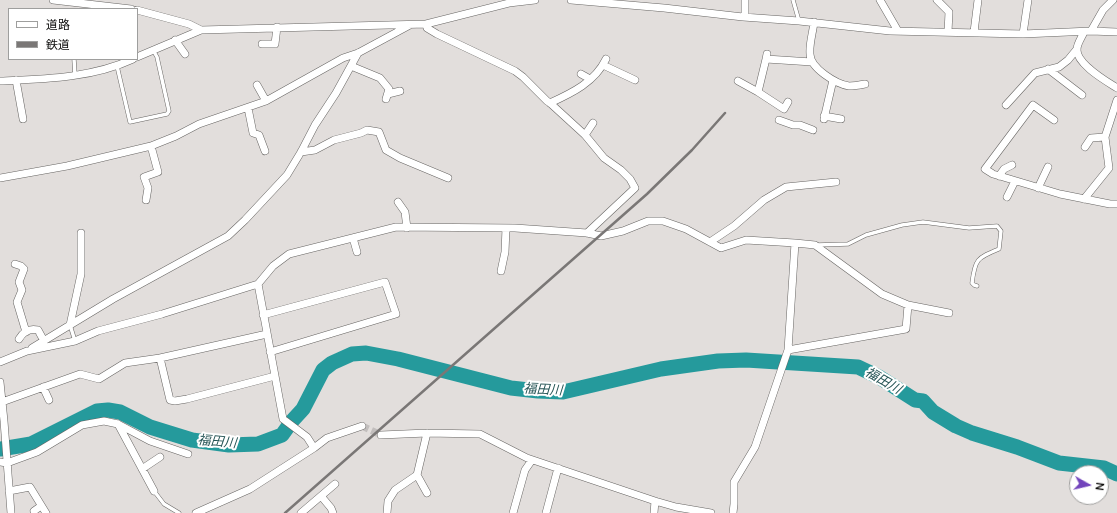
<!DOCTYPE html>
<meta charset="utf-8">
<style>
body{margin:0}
#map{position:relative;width:1117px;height:513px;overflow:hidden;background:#e2dedc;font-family:Manrope,"Noto Sans JP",sans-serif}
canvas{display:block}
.legend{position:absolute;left:8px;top:8px;width:130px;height:52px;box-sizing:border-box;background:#fff;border:1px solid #9e9e9d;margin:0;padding:5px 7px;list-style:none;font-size:12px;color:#0d0c0b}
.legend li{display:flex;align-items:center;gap:8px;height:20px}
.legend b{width:20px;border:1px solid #9e9e9d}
.north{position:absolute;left:1069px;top:465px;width:40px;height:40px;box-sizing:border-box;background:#fff;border:1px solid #9e9e9d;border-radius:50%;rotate:98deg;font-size:11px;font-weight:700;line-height:16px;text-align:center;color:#0d0c0b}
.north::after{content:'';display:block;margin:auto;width:14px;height:18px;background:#7244bc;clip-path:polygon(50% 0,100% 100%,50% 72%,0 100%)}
</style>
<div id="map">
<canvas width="1117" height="513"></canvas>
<ul class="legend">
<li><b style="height:5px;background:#fff"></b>道路</li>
<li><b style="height:5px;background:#7a7776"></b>鉄道</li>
</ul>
<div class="north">N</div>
</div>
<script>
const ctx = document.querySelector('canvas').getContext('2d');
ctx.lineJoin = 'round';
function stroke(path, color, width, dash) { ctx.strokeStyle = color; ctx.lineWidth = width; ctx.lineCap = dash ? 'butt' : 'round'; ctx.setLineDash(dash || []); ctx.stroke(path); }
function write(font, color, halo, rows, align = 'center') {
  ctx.font = font + ' Manrope,"Noto Sans JP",sans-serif'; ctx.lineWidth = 4; ctx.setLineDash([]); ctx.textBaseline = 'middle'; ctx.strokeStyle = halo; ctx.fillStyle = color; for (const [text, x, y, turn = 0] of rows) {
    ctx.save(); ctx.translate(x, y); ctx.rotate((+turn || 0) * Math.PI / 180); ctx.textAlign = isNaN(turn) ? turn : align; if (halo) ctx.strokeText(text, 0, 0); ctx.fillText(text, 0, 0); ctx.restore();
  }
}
const river = new Path2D(`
 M0,449L31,444L97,411L108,410L120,412L150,427L192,440L229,445L258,444L282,435L292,421L303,409L323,370L332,363L352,354L366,353L398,359L511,388L538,391L563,392L661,369L718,361L746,360L858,367L879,377L915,400L923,401L933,412L956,426L972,433L1017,447L1059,463L1104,468L1117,474`);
const streetTunnel = new Path2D(`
 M362,426L381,435`);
const lane = new Path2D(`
 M793,0L799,21
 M74,59L75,75
 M117,66L130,122L167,114L169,111L157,57L153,50
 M817,245L848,244L866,235L902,225L923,222L969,228L997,226L1001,231L999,249C977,258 975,259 972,283L974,285L977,286
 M70,325L75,341
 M154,491L164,504L179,513`);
const street = new Path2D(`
 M53,0L131,9
 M571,0L664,8L743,17L799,21L890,31L1023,34L1091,31L1117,32
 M880,0L898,31
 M937,0L949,12L948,32
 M137,10L189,24L201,30
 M745,17V0
 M814,22C813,32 809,44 810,54C810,68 836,84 849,86C854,86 860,85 865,84
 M426,24L427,28L437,34L515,71L523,77L547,101L550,103L585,135L604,158L621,170L630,179L635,188L587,233
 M1091,31L1103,10L1113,0
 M974,32L978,0
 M1084,32C1082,37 1077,44 1077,49C1076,64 1106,81 1117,88
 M1023,34L1028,0
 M175,40L185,54
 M262,44H275L277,27
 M767,54L766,59L812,62
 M137,57L201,30L426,24L509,3L535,0
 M603,65L635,80
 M351,66L380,78L389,89L386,99
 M1048,69L1082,95
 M581,74L590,79
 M16,80L23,119
 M0,81C45,79 92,78 133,59
 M738,81L758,92L766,59
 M257,85L266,101
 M758,92L784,109L788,102
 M388,94L400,91
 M550,103C572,93 595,82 606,59
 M1006,105L1035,73L1059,67L1068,60L1077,49
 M248,108L253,133L259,135L265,151
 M824,116L841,119
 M824,119L833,80
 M779,120L793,125H800L813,130
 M1054,120L1033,105L985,169L993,174L1060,194L1110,204H1117
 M585,135L593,123
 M1105,137L1117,100
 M301,152L315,150L334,140L361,133L367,130L379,132L386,150L400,158L448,178
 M999,176L1004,169L1012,165
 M0,178L67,166L151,146L176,136L199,124L266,101L343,58L358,53L410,25
 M1038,188L1048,167
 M1007,197L1015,181
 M1084,199L1109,168L1105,137L1091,138L1085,147
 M146,200L148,188L144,177L158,172L151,146
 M398,202L405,212L407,228
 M353,238L357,252
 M710,242L734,226L764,200L786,187L836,182
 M15,264L21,266L24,269L19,282L22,290L17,302L26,332
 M501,271L505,252L506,228
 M258,284L283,419L307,437L314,448
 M263,315L385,282L396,314L270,352
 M70,325L81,274V233
 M267,334L160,358L170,400L175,401L187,399L275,376
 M19,339C23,332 29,328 38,330L44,341
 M32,348L113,299L228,236L245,220L287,175L301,152L315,125L336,93L358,53
 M788,350L906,329L908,305
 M0,362L27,351L75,341L98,331L162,314L258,284L273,266L289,254L396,227L515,228L587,233L601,236L623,231L648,221H663L686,229L721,248L746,240L795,243L815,245L882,294L908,305L949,313
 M0,382L4,421L11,513
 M43,387L49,400
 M2,402L80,374L99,379L125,363L160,358
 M118,424L154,491
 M381,435L427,433L480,434L527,458L655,501L676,507L711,513
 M0,462L7,463L37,452L82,425L104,421L118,424L150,441L188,454
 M142,469L160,457
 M417,475L427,493
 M9,491L30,487L46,513
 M321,496L331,508L333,513
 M34,511L41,506
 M196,513L250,489L314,448L327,438L362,426
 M301,513L335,484
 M387,513L388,501L395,490L417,475L427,433
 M513,513L525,470L532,460
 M546,513L558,468
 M654,513L655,501
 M733,513L734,504V482L755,447L788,350L795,243`);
const rail = new Path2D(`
 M285,513L647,194L692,150L725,113`);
const waterNames = [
 ["福田川",883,381,30],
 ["福田川",543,390,3],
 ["福田川",217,442,5]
];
stroke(river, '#259a9c', 15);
stroke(streetTunnel, '#c2bebd', 7, [7, 3.5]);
stroke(lane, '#676563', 4.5);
stroke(street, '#676563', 8);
stroke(lane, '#fff', 3.5);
stroke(street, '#fff', 7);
stroke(rail, '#7a7776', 2.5);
write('italic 13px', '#255455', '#fff', waterNames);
</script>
